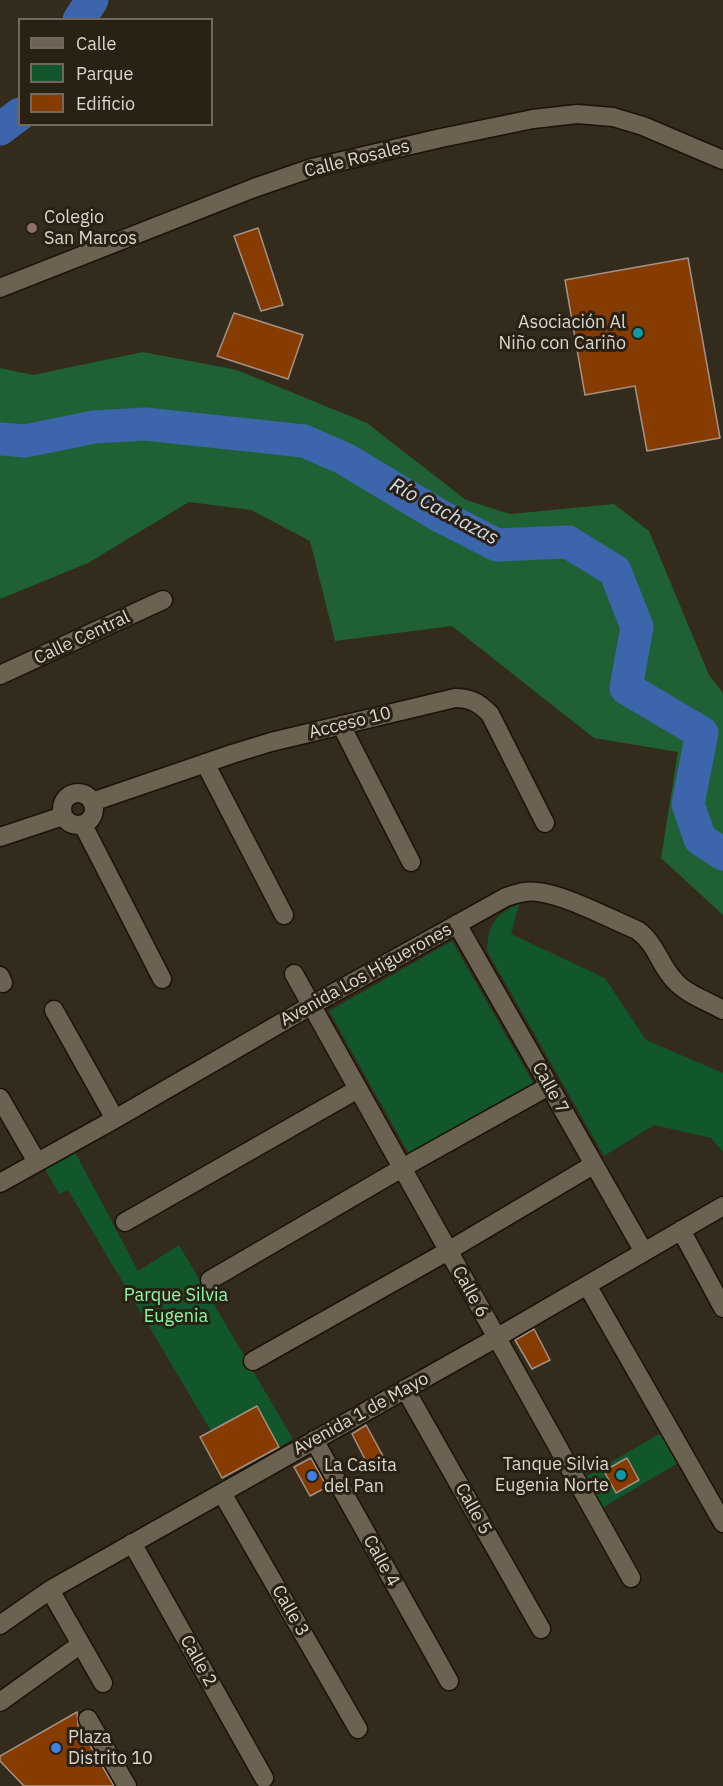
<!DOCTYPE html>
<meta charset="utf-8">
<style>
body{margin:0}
#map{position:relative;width:723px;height:1786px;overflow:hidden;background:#332b1c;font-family:"IBM Plex Sans",sans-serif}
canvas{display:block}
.legend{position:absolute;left:18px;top:18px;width:195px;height:108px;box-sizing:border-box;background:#292113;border:2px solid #71695d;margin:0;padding:8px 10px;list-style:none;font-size:18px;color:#dcd6cd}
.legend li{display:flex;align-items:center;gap:12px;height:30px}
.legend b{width:30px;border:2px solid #71695d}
</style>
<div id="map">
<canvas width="723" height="1786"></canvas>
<ul class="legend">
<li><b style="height:8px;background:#6b6252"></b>Calle</li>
<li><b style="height:16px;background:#11572b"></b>Parque</li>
<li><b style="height:16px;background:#863b00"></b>Edificio</li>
</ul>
</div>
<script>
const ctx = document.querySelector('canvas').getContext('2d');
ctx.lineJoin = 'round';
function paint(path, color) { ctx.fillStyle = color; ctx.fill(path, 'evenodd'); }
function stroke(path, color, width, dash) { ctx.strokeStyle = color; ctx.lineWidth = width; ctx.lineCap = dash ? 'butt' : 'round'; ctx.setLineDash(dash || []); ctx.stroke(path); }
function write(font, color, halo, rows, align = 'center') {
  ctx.font = font + ' "IBM Plex Sans",sans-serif'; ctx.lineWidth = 6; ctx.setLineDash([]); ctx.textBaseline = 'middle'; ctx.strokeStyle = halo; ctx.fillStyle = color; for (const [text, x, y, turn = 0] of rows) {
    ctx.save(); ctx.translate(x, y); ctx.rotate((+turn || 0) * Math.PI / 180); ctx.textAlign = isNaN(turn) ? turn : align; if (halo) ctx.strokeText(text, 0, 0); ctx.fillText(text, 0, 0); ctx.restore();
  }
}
const green = new Path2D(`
 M519,904L511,934L605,978L646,1040L723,1073V1152L711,1138L654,1125L604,1156L487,951C488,925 495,914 519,904Z
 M452,941L535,1086L409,1154L329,1011Z
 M75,1152L138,1271L179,1245L293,1439L279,1447L257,1406L211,1431L68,1190L59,1194L45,1169Z
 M661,1433L678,1463L602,1508L585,1477ZM626,1458L639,1480L617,1493L604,1471Z`);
const forest = new Path2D(`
 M143,352L237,370L367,423L466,500L510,514L614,504L649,531L709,675L723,693V915L661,858L678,752L594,738L452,626L335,641L310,541L251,510L189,502L88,563L0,599V368L33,375Z`);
const river = new Path2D(`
 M79,20L92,0
 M0,129L20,114
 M0,439L25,441L94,427L145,424L304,441L345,459L440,516L497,545L568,542L615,571L637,627L626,688L702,733L688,804L700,839L723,854`);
const building = new Path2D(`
 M258,228L283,305L261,311L234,236Z
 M688,258L720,438L647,451L635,386L585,395L565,280Z
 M234,313L303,335L288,379L217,356Z
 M534,1329L550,1360L532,1369L515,1340Z
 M257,1406L279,1447L222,1478L200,1437Z
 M366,1425L383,1456L368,1465L352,1434Z
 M311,1458L327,1487L310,1496L294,1467Z
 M627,1458L639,1480L616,1493L604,1471Z
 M77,1712L78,1725L114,1786H24L0,1761V1756Z`);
const minor = new Path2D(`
 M0,288L254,188L312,168L441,138L533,119L577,114L613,117L643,126L723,160
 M0,675L163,600
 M341,725L411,862
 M205,763L284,915
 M62 809a16 16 0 1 1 32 0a16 16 0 1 1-32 0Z
 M92,802L232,754L271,742L455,698C471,698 479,703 490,714L545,823
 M83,825L162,979
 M0,837L63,816
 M457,924L644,1252
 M294,974L631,1578
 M0,976L3,983
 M54,1010L115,1119
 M0,1098L37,1162
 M0,1183L115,1119L312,1005L506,897C516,894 526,890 537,892C564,894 610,919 637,930C656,943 659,964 674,980C686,994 707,1001 723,1010
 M125,1222L358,1089
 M681,1230L723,1308
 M210,1280L402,1168L549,1086
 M587,1285L723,1523
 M253,1361L448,1251L593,1165
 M405,1389L541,1629
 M314,1440L449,1681
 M222,1493L358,1729
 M132,1543L264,1778
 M50,1590L103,1683
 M0,1625L50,1590L496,1338L723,1206
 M0,1702L81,1644
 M88,1719L127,1786`);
const markers = [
 [32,228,6,"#8d6e63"],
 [638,333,6,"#0f9aa8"],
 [621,1475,6,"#0f9aa8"],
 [312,1476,6,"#3f7fe0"],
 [56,1748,6,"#3f7fe0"]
];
const streetNames = [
 ["Calle Rosales",357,159,-14],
 ["Calle Central",82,638,-25],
 ["Acceso 10",350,723,-14],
 ["Avenida Los Higuerones",366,975,-29],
 ["Calle 7",550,1088,61],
 ["Calle 6",470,1292,61],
 ["Avenida 1 de Mayo",361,1414,-29],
 ["Calle 5",473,1509,61],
 ["Calle 4",381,1561,61],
 ["Calle 3",290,1611,60],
 ["Calle 2",198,1661,61]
];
const poiNames = [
 ["Colegio",44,218],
 ["San Marcos",44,239],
 ["Asociación Al",626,323,"right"],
 ["Niño con Cariño",626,344,"right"],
 ["Tanque Silvia",609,1465,"right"],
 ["Eugenia Norte",609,1486,"right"],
 ["La Casita",324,1466],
 ["del Pan",324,1487],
 ["Plaza",68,1738],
 ["Distrito 10",68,1759]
];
const parkNames = [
 ["Parque Silvia",176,1296],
 ["Eugenia",176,1317]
];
const waterNames = [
 ["Río Cachazas",444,512,28]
];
paint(green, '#11572b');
paint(forest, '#206035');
stroke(river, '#3c65ab', 33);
paint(building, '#863b00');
stroke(building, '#a49187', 1.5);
stroke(minor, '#1b1306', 21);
stroke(minor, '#6b6252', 18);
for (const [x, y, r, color] of markers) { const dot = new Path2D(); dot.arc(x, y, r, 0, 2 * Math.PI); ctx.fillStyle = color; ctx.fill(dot); stroke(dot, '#292113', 2); }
write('18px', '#dcd6cd', '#292113', streetNames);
write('18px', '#dcd6cd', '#292113', poiNames, 'left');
write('18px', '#8dfaaa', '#292113', parkNames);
write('italic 20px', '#cdd9ed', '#292113', waterNames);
</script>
